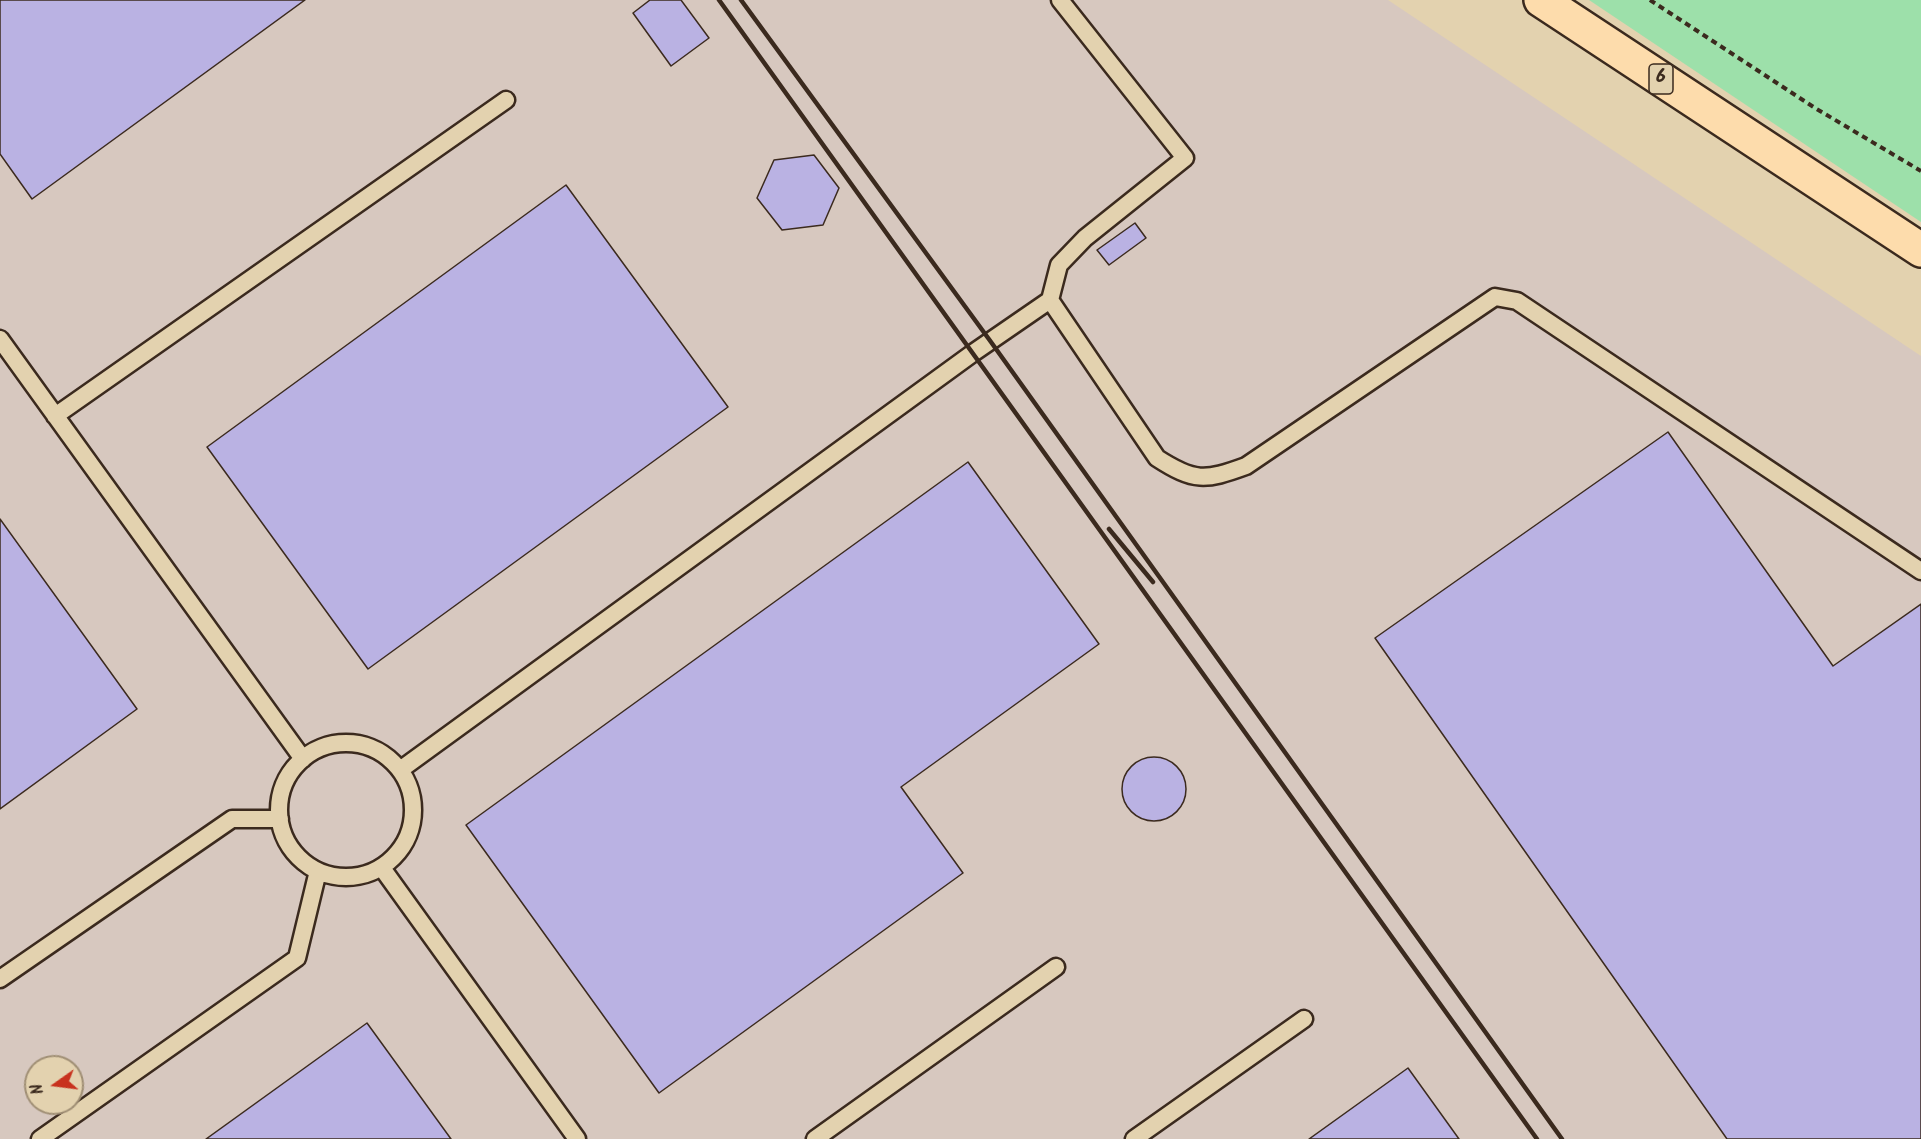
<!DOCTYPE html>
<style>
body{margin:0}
#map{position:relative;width:1921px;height:1139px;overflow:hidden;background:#e3d2af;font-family:Kalam,sans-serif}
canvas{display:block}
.north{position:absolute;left:24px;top:1055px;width:60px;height:60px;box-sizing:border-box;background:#e3d2af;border:2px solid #a08f75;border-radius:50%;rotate:256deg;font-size:16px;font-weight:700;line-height:24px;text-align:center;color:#3b2a1e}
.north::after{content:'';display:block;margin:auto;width:21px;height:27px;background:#c8321e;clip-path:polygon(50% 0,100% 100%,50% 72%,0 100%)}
</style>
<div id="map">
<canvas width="1921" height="1139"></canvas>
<div class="north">N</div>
</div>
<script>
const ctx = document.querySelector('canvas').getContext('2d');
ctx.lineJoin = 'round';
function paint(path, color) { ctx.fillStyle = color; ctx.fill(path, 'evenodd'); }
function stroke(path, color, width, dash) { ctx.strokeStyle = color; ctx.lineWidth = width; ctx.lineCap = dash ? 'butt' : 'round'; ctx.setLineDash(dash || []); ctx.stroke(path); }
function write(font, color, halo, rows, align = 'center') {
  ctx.font = font + ' Kalam,sans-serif'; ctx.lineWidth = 4.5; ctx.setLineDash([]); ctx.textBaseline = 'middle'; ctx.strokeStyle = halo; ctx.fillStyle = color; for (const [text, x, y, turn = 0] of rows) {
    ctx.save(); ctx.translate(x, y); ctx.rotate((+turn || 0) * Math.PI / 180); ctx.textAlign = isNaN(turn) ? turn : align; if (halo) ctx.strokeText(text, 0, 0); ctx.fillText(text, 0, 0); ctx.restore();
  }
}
const built = new Path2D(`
 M0,0H1388L1921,356V1139H0ZM36,1067H72V1103H36Z`);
const green = new Path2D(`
 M1589,0H1921V222Z`);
const building = new Path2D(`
 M0,0H305L32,199L0,154Z
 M650,0H681L709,38L671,66L633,13Z
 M814,155L839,188L823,225L782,230L757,198L774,160Z
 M566,185L728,407L368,669L207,447Z
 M1135,223L1146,238L1109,265L1097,250Z
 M1668,432L1833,666L1921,604V1139H1727L1375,638Z
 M968,462L1099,644L901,787L963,873L659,1093L466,825Z
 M0,519L137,709L0,809Z
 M1122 789a32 32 0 1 1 64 0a32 32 0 1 1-64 0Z
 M367,1023L451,1139H206Z
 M1408,1068L1459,1139H1309Z`);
const path = new Path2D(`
 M1650,0L1815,108L1921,171`);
const service = new Path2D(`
 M1050,300L1157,458C1194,482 1205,481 1246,466L1495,297L1517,301L1921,571
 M0,339L303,759
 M55,416L506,100
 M279 810a67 67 0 1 1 134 0a67 67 0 1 1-134 0Z
 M400,770L973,353L1050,300L1059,265L1085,238L1185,158L1060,0
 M382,868L577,1139
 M0,979L232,819H280
 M40,1139L297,958L318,871
 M815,1139L1056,967
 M1134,1139L1304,1019`);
const primary = new Path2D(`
 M1541,0L1921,250`);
const rail = new Path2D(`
 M719,0L1537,1139
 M741,0L991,342L1562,1139
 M1109,529L1153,582`);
const shields = [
 [1661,79,24]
];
const shieldNames = [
 ["6",1661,79]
];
paint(built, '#d7c8bf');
paint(green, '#9de0aa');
paint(building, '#bab2e3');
stroke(building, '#3b2a1e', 1.5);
stroke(service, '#3b2a1e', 21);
stroke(primary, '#3b2a1e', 38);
stroke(path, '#3b2a1e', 4, [6, 4.5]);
stroke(service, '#e3d2af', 16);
stroke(primary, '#fddcac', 33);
stroke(rail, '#3b2a1e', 4.5);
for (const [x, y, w] of shields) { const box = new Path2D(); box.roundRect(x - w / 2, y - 15, w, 30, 4.5); ctx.fillStyle = '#e3d2af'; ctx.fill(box); stroke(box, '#3b2a1e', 1.5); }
write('bold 18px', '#3b2a1e', null, shieldNames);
</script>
